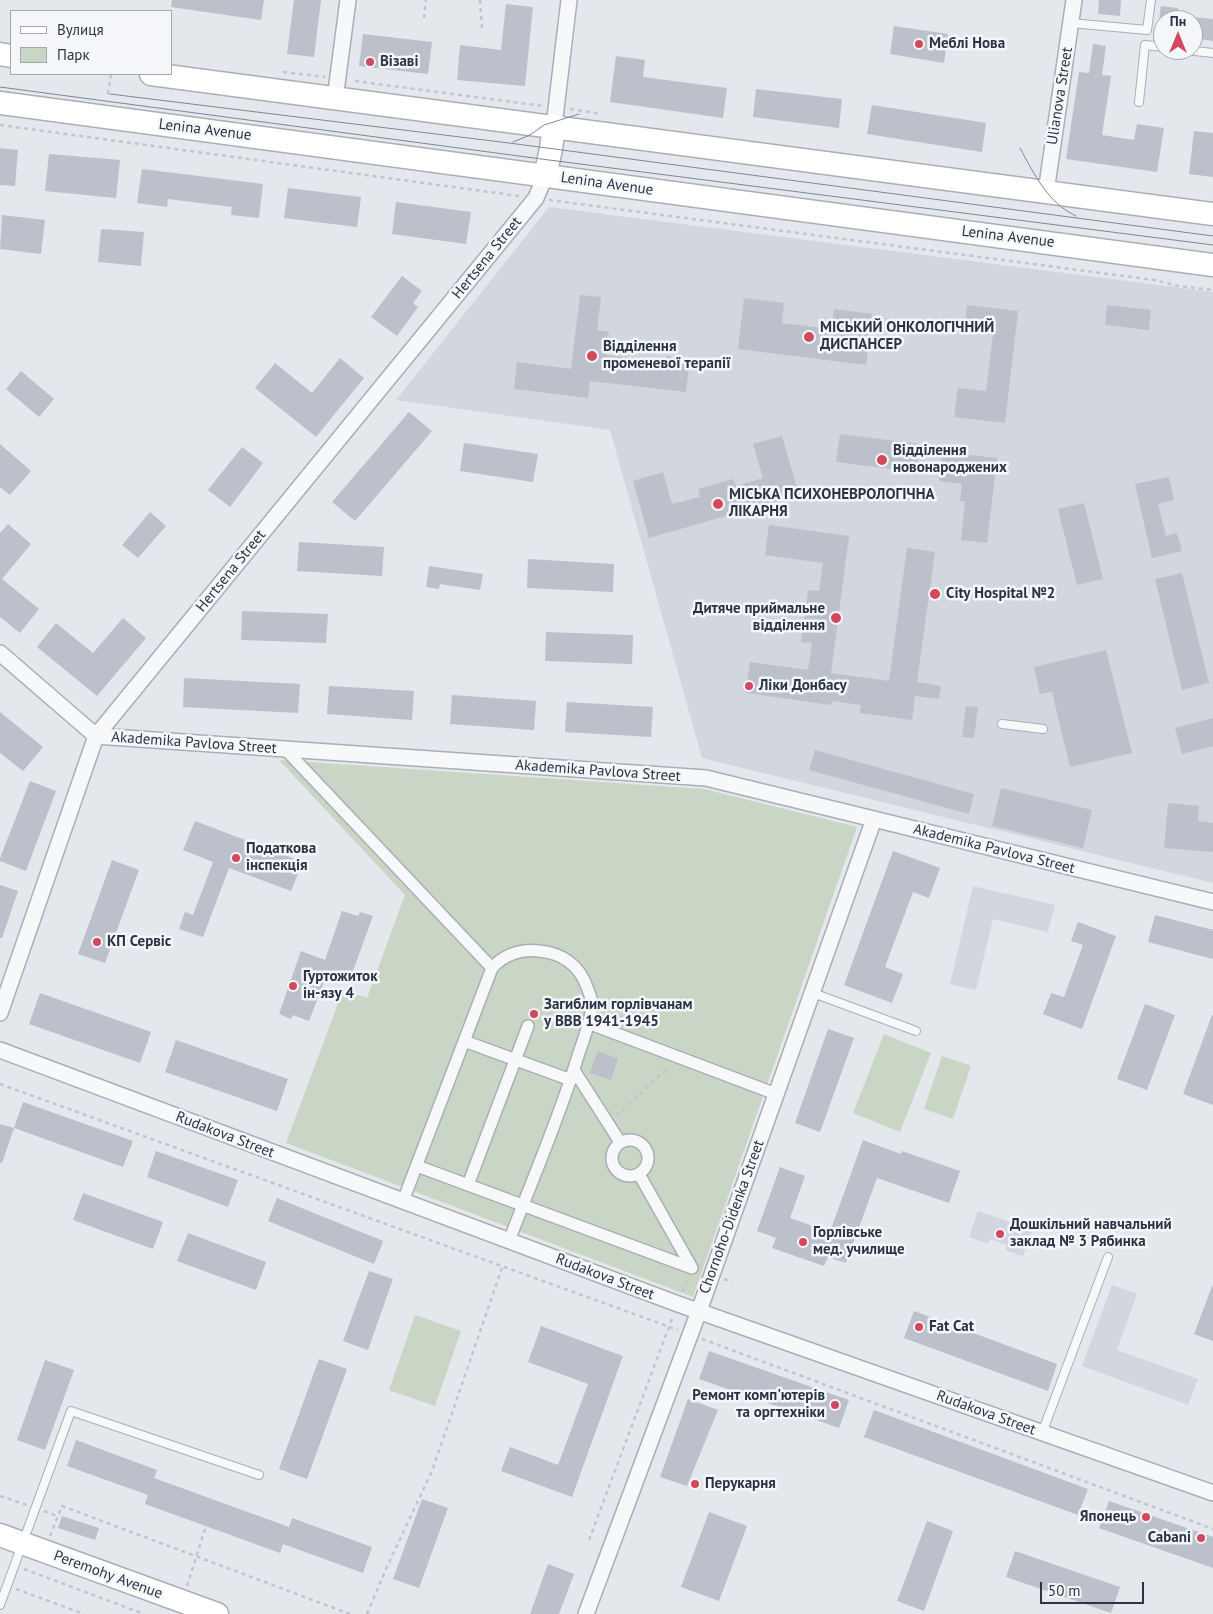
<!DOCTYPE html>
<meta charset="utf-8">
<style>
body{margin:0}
#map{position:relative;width:1213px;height:1614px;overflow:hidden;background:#e4e7ec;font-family:"PT Sans",sans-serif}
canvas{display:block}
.legend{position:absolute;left:10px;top:10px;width:162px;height:65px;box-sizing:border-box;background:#f4f6f9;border:1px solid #a4a8b1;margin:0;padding:6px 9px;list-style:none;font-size:15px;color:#2b3445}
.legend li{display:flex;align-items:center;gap:10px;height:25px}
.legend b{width:25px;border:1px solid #a4a8b1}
.north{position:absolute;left:1153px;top:10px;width:50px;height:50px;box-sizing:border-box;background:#f4f6f9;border:1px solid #a4a8b1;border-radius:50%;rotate:0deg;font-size:14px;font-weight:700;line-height:20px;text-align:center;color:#2b3445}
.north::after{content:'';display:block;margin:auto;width:18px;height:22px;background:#d1495b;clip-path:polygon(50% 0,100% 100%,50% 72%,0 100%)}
.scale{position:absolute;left:1040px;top:1582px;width:104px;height:22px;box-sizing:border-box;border:2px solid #2b3445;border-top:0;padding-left:6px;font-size:15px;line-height:18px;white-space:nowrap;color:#2b3445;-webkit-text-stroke:4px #f4f6f9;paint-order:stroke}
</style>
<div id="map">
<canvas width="1213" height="1614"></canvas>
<ul class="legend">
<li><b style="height:6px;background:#fff"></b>Вулиця</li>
<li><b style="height:14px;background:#c9d6c5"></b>Парк</li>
</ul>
<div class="north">Пн</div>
<div class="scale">50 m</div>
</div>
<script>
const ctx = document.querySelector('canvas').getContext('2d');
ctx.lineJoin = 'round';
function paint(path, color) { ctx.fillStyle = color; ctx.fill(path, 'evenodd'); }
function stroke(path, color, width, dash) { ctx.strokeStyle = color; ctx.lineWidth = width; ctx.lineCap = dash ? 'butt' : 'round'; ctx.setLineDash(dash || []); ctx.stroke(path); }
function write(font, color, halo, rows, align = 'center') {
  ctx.font = font + ' "PT Sans",sans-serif'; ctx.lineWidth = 5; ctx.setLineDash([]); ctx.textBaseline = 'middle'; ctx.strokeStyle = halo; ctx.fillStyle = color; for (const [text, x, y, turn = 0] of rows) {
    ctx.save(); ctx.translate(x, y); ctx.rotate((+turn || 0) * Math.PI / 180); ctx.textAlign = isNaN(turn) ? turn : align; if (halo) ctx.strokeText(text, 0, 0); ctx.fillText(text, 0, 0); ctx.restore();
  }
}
const built = new Path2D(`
 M549,207L1213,292V883L702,758L610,430L396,400Z
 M973,886L1055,905L1048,932L993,919L976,990L950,984Z
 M978,1211L1032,1230L1023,1256L1005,1250L1007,1245L990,1239L988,1244L969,1237Z
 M1112,1285L1137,1294L1117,1350L1198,1379L1188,1405L1082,1366Z`);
const green = new Path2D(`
 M279,760L704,789L857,827L693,1297L286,1143L343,990L367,998L405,895Z
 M884,1034L931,1053L900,1132L853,1113Z
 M942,1056L971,1066L953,1119L924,1109Z
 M415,1315L461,1331L435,1406L389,1390Z`);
const building = new Path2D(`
 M172,0H264L261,20L171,7Z
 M294,0H321L314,57L287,54Z
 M1099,0H1121L1120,16L1098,14Z
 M506,4L533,7L525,86L457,80L460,45L501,50Z
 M1161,6L1178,8L1177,20H1159Z
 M1193,17L1213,19V41L1193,38Z
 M894,26L948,34L944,63L890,54Z
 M363,34L432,42L428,74L359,66Z
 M1093,44L1106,46L1102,75L1111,76L1102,135L1134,140L1137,124L1164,128L1157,172L1066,159L1079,72L1089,73Z
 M616,56L645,60L643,77L727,88L723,118L610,102Z
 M756,89L842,99L839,128L753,117Z
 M872,105L986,123L982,152L867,134Z
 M1194,131L1213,133V177L1189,174Z
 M0,148L18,150L15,186L0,185Z
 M49,154L120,160L116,198L45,191Z
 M142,169L263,184L259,218L231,215L232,207L168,199L167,207L137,203Z
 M288,188L361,197L357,227L284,218Z
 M396,202L471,212L466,244L392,234Z
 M2,215L45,220L41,254L0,249Z
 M101,229L144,232L141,266L98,262Z
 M402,276L422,291L413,303L418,307L397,336L371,317Z
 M580,295L601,297L597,330L609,332L606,355L666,362V356L690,359L686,392L590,381L588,398L514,389L517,362L571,369Z
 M744,298L784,303L782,323L832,329L834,309L872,314L866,365L738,349Z
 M967,305L1018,311L1005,423L954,417L958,388L986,391L993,335L964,332Z
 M1107,305L1151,310L1149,330L1105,325Z
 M340,358L364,378L316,437L255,388L275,363L312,393Z
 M21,371L54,399L39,417L6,389Z
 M409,412L432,431L355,521L332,502Z
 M840,434L920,444L916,472L836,462Z
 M782,436L799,495L649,538L633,481L663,472L672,504L700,497L698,489L733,479L736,486L763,478L753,444Z
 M464,443L538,454L533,482L460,471Z
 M0,444L31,471L10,495L0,487Z
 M242,447L263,463L230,507L208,490Z
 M942,452L997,458L987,543L961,540L965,501H960L962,484L939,481Z
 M1169,477L1174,500L1158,504L1166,536L1177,533L1182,551L1152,558L1135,484Z
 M1084,503L1103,579L1077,585L1058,509Z
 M150,512L166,526L138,558L122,545Z
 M8,524L31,544L2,579L39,609L20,633L0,617V533Z
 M769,525L849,536L831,673L889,681L907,548L935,552L917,682L941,686L939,699L915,696L912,720L860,713L861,705L832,701L831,705L746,693L750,662L808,670L812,643L801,642L808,590L819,591L823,563L765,555Z
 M299,542L384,547L382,576L297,571Z
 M528,559L614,564L613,592L527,588Z
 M429,566L483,574L480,590L440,584L439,589L426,587Z
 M1182,573L1209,683L1182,690L1155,579Z
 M242,611L328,614L326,643L241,640Z
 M123,618L146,638L97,696L37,647L56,623L93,653Z
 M546,632L633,635L632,664L545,661Z
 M1106,650L1132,753L1070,767L1052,692L1040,694L1034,667Z
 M184,678L300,684L298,713L183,707Z
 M329,686L414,691L412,720L327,714Z
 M452,695L536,701L534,730L450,724Z
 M567,702L653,707L651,737L565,732Z
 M966,706L978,707L974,738L962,737Z
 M0,712L43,747L23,771L0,753Z
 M1213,718V746L1182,754L1175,728Z
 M815,750L974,794L969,814L809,770Z
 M30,781L56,791L26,871L0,861V858Z
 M1001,788L1092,810L1083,848L992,826Z
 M1168,803L1199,806L1198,821L1213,823V852L1164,848Z
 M195,821L303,862L291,891L229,868L203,937L179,929L185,912L193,915L213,862L183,850Z
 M893,851L940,868L929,898L913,892L885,967L903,974L892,1003L844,985Z
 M112,860L139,870L105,963L78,954Z
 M0,885L18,891L2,938H0Z
 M342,911L358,916L360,912L373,916L349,982L327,974L309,1021L293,1015L291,1019L279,1014L301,951L325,960Z
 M1155,915L1213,930V959L1148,942Z
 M1078,922L1116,936L1082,1029L1043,1014L1051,993L1064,997L1083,945L1071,941Z
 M40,993L151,1032L140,1063L29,1024Z
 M1145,1004L1175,1015L1147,1090L1117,1079Z
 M1212,1015H1213V1105L1183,1094Z
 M828,1029L854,1038L820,1132L795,1123Z
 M176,1040L288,1079L277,1111L165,1072Z
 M598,1051L618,1059L611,1080L590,1073Z
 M23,1102L133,1141L123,1167L14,1128Z
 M0,1124L14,1128L2,1163H0Z
 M863,1140L901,1154L902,1151L960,1171L949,1203L877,1178L846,1263L828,1257L824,1266L772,1248L776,1238L757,1231L780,1167L805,1176L790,1218L830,1232Z
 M156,1151L238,1180L228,1207L147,1177Z
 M83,1193L163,1222L153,1249L73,1220Z
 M277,1198L383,1241L374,1264L268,1221Z
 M188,1233L266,1262L256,1290L177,1261Z
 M369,1271L393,1279L368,1350L343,1341Z
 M1212,1286H1213V1341L1194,1334Z
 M914,1311L1057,1364L1048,1391L904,1338Z
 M541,1326L623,1356L572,1497L501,1471L510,1447L558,1465L588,1384L528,1362Z
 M709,1351L849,1400L839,1428L699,1379Z
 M319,1359L347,1369L307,1479L279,1469Z
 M45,1360L74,1370L45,1450L17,1440Z
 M688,1399L718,1410L687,1486L660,1477Z
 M874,1410L1088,1489L1078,1515L864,1437Z
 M76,1440L157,1470L154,1478L289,1527L292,1518L372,1547L363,1573L283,1544L280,1553L145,1504L148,1495L67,1466Z
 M422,1499L448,1508L419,1588L393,1579Z
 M1109,1501L1213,1537V1568L1099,1528Z
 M709,1512L747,1526L719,1601L681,1587Z
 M62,1516L99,1528L95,1540L58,1528Z
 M927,1521L953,1531L924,1611L897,1601Z
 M1015,1551L1120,1587L1111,1613L1006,1577Z
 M548,1564L574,1574L559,1614H530Z`);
const path = new Path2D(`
 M480,0L482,28
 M424,18L426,0
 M283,72L325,77
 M355,81L543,106
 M108,94L111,74
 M570,109L602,114
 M0,125L519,196
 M549,200L1154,280L1178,286L1213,290
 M0,1084L678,1330
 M616,1116L669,1067
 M724,1279L732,1282
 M682,1292L688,1279
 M702,1339L1213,1529
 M0,1496L27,1505
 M44,1511L57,1516
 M50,1536L62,1506L350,1614
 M589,1540L673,1316
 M24,1569L144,1614
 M187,1586L206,1526
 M16,1589L84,1614
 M367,1614L386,1569L432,1471L503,1265`);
const service = new Path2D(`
 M1071,23L1147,30L1151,0
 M1186,50L1213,53
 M1139,102L1145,45L1163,47
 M1002,724L1043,729
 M813,993L916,1031
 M1042,1433L1108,1257
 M0,1605L71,1411L259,1475`);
const pedestrian = new Path2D(`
 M285,749L492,968
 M588,1023L776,1094
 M464,1041L571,1080
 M574,1070L620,1142
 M612 1158a18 18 0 1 1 36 0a18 18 0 1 1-36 0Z
 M417,1166L692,1268
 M639,1174L692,1268
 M468,1185L528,1026
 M403,1201L492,968C504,955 520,949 539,951C562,953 579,965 587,987C589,992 592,1000 592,1005C591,1022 583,1040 578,1056C559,1119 532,1180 509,1241`);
const minor = new Path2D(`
 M335,99L348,0
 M554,126L569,0
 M1046,192L1074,0
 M0,653L96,736L706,778L1213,902
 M0,1013L96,736L536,198L545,176
 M0,1050L678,1304L1213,1493
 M586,1614L699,1311L874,819`);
const secondary = new Path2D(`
 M0,54L11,56
 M151,74L1213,214
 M0,103L1213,265
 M545,176L551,149L554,126
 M0,1535L217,1614`);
const tram = new Path2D(`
 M0,87L549,160L1213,245
 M110,94L509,143L1213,236
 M513,142L530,135L544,125L579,114
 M1020,148C1034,174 1048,203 1076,216`);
const markers = [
 [919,44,5,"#d1495b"],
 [370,62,5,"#d1495b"],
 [809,337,6,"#d1495b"],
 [592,356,6,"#d1495b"],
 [882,460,6,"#d1495b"],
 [718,504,6,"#d1495b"],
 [935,594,6,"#d1495b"],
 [836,618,6,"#d1495b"],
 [749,686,5,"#d1495b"],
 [236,858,5,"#d1495b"],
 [97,942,5,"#d1495b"],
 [293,986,5,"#d1495b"],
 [534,1014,5,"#d1495b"],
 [1000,1234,5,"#d1495b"],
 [803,1242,5,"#d1495b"],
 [919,1327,5,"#d1495b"],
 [835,1405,5,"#d1495b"],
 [695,1484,5,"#d1495b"],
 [1146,1517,5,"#d1495b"],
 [1201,1538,5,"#d1495b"]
];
const poiNames = [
 ["Меблі Нова",929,44],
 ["Візаві",380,62],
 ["МІСЬКИЙ ОНКОЛОГІЧНИЙ",820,328],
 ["ДИСПАНСЕР",820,345],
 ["Відділення",603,347],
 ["променевої терапії",603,364],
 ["Відділення",893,451],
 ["новонароджених",893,468],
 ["МІСЬКА ПСИХОНЕВРОЛОГІЧНА",729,495],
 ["ЛІКАРНЯ",729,512],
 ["City Hospital №2",946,594],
 ["Дитяче приймальне",825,609,"right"],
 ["відділення",825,626,"right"],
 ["Ліки Донбасу",759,686],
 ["Податкова",246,849],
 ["інспекція",246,866],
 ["КП Сервіс",107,942],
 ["Гуртожиток",303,977],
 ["ін-язу 4",303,994],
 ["Загиблим горлівчанам",544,1005],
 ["у ВВВ 1941-1945",544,1022],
 ["Дошкільний навчальний",1010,1225],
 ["заклад № 3 Рябинка",1010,1242],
 ["Горлівське",813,1233],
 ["мед. училище",813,1250],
 ["Fat Cat",929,1327],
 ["Ремонт комп'ютерів",825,1396,"right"],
 ["та оргтехніки",825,1413,"right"],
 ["Перукарня",705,1484],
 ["Японець",1136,1517,"right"],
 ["Cabani",1191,1538,"right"]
];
const streetNames = [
 ["Ulianova Street",1060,96,-81],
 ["Lenina Avenue",205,130,7],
 ["Lenina Avenue",607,184,8],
 ["Lenina Avenue",1008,237,7],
 ["Hertsena Street",487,258,-51],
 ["Hertsena Street",231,571,-51],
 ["Akademika Pavlova Street",194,743,4],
 ["Akademika Pavlova Street",598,771,4],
 ["Akademika Pavlova Street",994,849,14],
 ["Rudakova Street",225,1135,21],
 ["Chornoho-Didenka Street",732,1217,-70],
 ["Rudakova Street",605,1277,21],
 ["Rudakova Street",986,1413,20],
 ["Peremohy Avenue",108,1575,20]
];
paint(built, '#d2d6de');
paint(green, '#c9d6c5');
paint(building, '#bbc0ca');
stroke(service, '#a9aeb7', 10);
stroke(pedestrian, '#a9aeb7', 14);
stroke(minor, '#a9aeb7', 18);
stroke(secondary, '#a9aeb7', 25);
stroke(path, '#c2c5cb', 2.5, [4, 4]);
stroke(service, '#f7f8fa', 8);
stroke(pedestrian, '#f7f8fa', 11);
stroke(minor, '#f7f8fa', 15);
stroke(secondary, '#fff', 22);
stroke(tram, '#7d8696', 1);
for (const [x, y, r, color] of markers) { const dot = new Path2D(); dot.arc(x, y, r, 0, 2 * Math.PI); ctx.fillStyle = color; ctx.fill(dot); stroke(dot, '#f4f6f9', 2); }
write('bold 15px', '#2b3445', '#f4f6f9', poiNames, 'left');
write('15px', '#2b3445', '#f4f6f9', streetNames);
</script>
